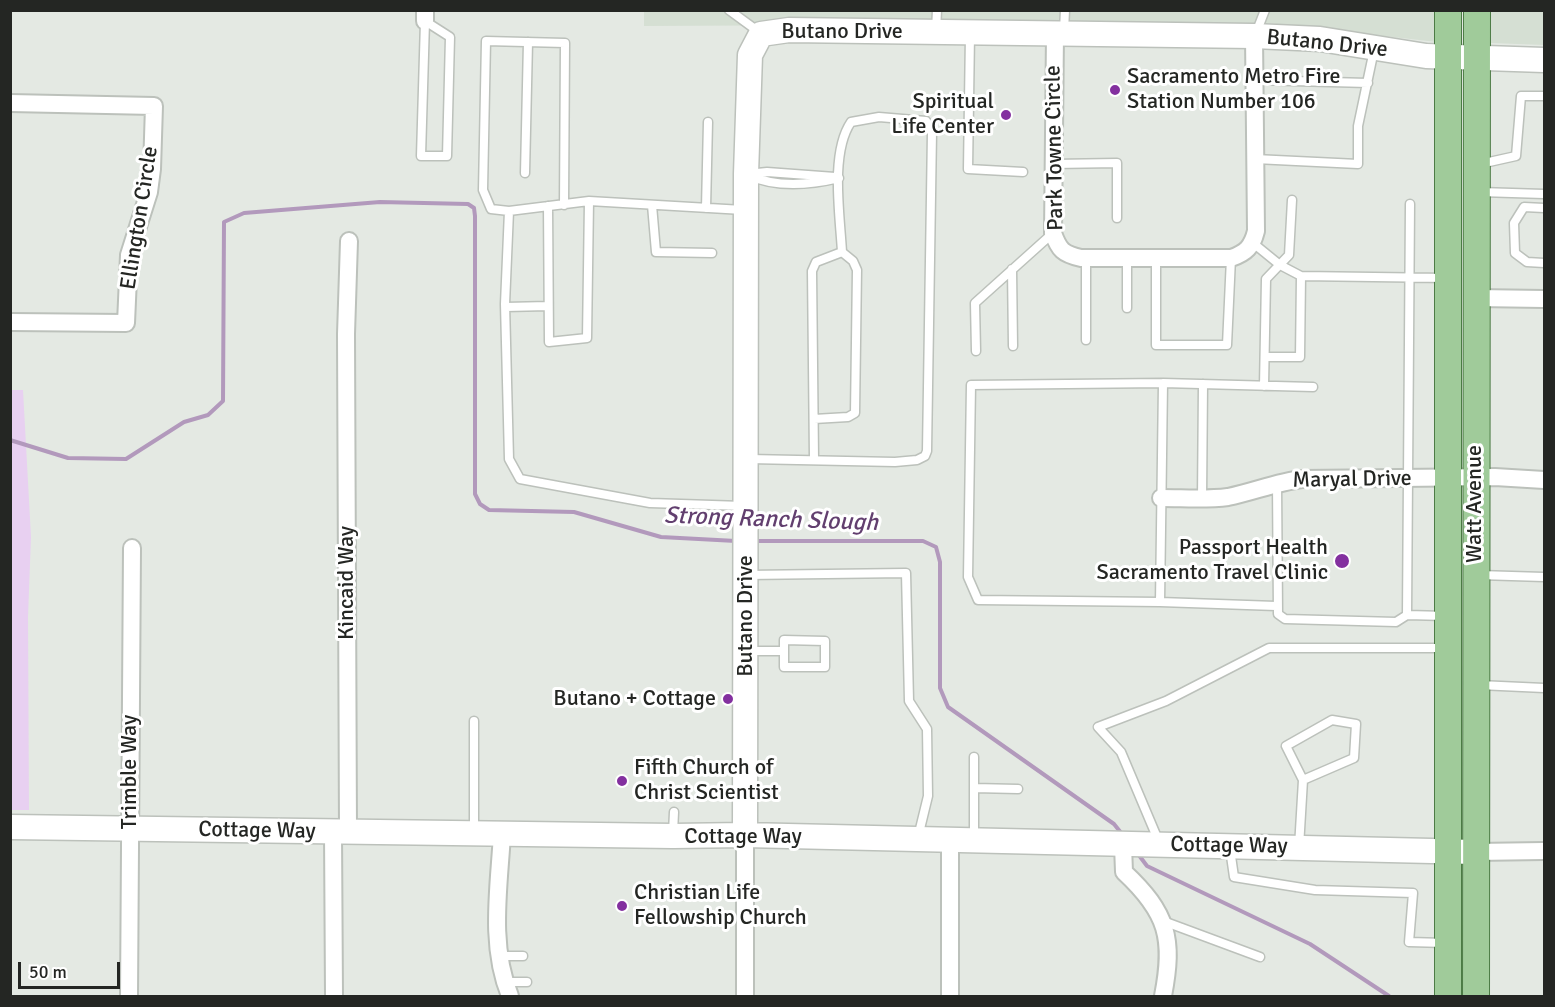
<!DOCTYPE html>
<style>
body{margin:0}
#map{position:relative;width:1555px;height:1007px;overflow:hidden;background:#e4e9e3;font-family:Signika,sans-serif}
canvas{display:block}
.frame{position:absolute;inset:0;border:12px solid #242623;pointer-events:none}
.scale{position:absolute;left:18px;top:962px;width:102px;height:27px;box-sizing:border-box;border:3px solid #242623;border-top:0;padding-left:8px;font-size:18px;line-height:21px;white-space:nowrap;color:#242623;-webkit-text-stroke:4px #fff;paint-order:stroke}
</style>
<div id="map">
<canvas width="1555" height="1007"></canvas>
<div class="frame"></div>
<div class="scale">50 m</div>
</div>
<script>
const ctx = document.querySelector('canvas').getContext('2d');
ctx.lineJoin = 'round';
function paint(path, color) { ctx.fillStyle = color; ctx.fill(path, 'evenodd'); }
function stroke(path, color, width, dash) { ctx.strokeStyle = color; ctx.lineWidth = width; ctx.lineCap = dash ? 'butt' : 'round'; ctx.setLineDash(dash || []); ctx.stroke(path); }
function write(font, color, halo, rows, align = 'center') {
  ctx.font = font + ' Signika,sans-serif'; ctx.lineWidth = 6; ctx.setLineDash([]); ctx.textBaseline = 'middle'; ctx.strokeStyle = halo; ctx.fillStyle = color; for (const [text, x, y, turn = 0] of rows) {
    ctx.save(); ctx.translate(x, y); ctx.rotate((+turn || 0) * Math.PI / 180); ctx.textAlign = isNaN(turn) ? turn : align; if (halo) ctx.strokeText(text, 0, 0); ctx.fillText(text, 0, 0); ctx.restore();
  }
}
const built = new Path2D(`
 M644,10H1437V42L1268,23L644,26Z
 M1491,11H1544V45L1491,43Z`);
const green = new Path2D(`
 M11,390H23L31,537L28,617L29,810H10Z`);
const stream = new Path2D(`
 M10,440L68,458L126,459L184,422L208,415L223,401L224,222L244,213L380,202L468,204L474,208L475,216V494L480,504L489,510L574,512L661,537L736,541
 M752,541H923L936,547L940,562V688L948,707L1114,824L1122,834
 M1138,854L1147,866L1310,944L1389,996`);
const lane = new Path2D(`
 M729,10L759,32
 M425,21L450,37L447,156H421Z
 M936,31L937,10
 M1064,31L1065,10
 M1256,33L1265,10
 M970,34L968,169L1023,172
 M1255,80L1368,83
 M1255,159L1358,164V126L1374,50
 M1054,164L1117,163V218
 M1480,164L1516,156L1521,96H1544
 M525,173L528,42
 M747,174L767,172L835,177
 M748,175C776,188 810,185 839,178
 M1480,192L1544,194
 M1410,204L1407,615L1446,616
 M652,205L656,252L712,253
 M548,206L549,342L587,338L589,201
 M706,208L708,122
 M1544,208L1524,207L1514,223L1515,253L1527,262L1544,263
 M509,211L491,209L483,190L486,41L565,43L564,205
 M1253,243L1280,265L1301,276L1446,278
 M1086,258V340
 M1127,258V308
 M1156,258V345H1227L1231,258
 M1012,269L1013,346
 M506,307L548,306
 M976,351L975,303L1053,233
 M1265,357H1300L1301,276
 M1163,383L1160,602L1276,606
 M1264,386L1266,279L1289,255L1292,200
 M749,459L895,462L917,460L925,456L927,451L932,132L926,121L879,117L851,122C830,153 840,215 842,252L853,261L857,270L855,413L848,417L814,419
 M814,459L812,271L816,262L842,252
 M1277,483L1278,614L1285,619L1396,622L1407,615
 M1202,499L1203,384
 M743,506L650,503L520,479L509,459L505,304L509,211L589,201L743,210
 M746,575L906,573L909,701L927,729L928,796L918,837
 M1479,575L1544,577
 M1160,602L978,600L968,577L971,385L1163,383L1313,387
 M746,651H784V640L825,641V667H784V651
 M1479,685L1544,688
 M974,757V837
 M974,788L1018,789
 M474,830V721
 M673,833L674,812
 M1159,842L1121,752L1098,727L1166,701L1269,648H1447
 M1299,847L1303,780L1286,746L1332,720L1356,724L1354,758L1303,780
 M1230,849L1234,877L1315,890L1413,893L1409,942L1445,943
 M1163,921L1260,957
 M498,956H523
 M504,982H527`);
const street = new Path2D(`
 M425,21V10
 M1055,34L1053,233C1059,250 1063,254 1081,258H1231C1246,253 1252,247 1256,231L1254,36
 M10,103L154,106L152,169L149,192L129,255L126,323L10,322
 M1476,298L1544,299
 M1161,498C1184,498 1206,500 1228,497C1253,492 1277,482 1302,479L1495,477L1544,480
 M333,832L334,996
 M348,832L346,334L349,241
 M502,834C499,888 489,945 510,996
 M950,841V996
 M1123,845L1124,872C1168,913 1174,939 1163,996
 M1475,852L1544,851
 M129,996L132,548
 M745,996V835`);
const secondary = new Path2D(`
 M10,827L673,836L745,835L1475,852
 M745,835L746,174L750,55L761,34L789,30L1254,36L1320,39L1426,56L1544,60`);
const primary = new Path2D(`
 M1448,996V10
 M1476,996L1477,10`);
const markers = [
 [1115,90,6,"#83309f"],
 [1006,115,6,"#83309f"],
 [1342,561,8,"#83309f"],
 [728,699,6,"#83309f"],
 [622,781,6,"#83309f"],
 [622,906,6,"#83309f"]
];
const streetNames = [
 ["Butano Drive",842,32],
 ["Butano Drive",1327,44,6],
 ["Park Towne Circle",1055,148,-91],
 ["Ellington Circle",140,218,-81],
 ["Maryal Drive",1352,480,-1],
 ["Watt Avenue",1475,504,-90],
 ["Kincaid Way",347,583,-90],
 ["Butano Drive",746,616,-90],
 ["Trimble Way",130,772,-90],
 ["Cottage Way",257,831,1],
 ["Cottage Way",743,837],
 ["Cottage Way",1229,846,1]
];
const poiNames = [
 ["Sacramento Metro Fire",1127,77],
 ["Station Number 106",1127,102],
 ["Spiritual",994,102,"right"],
 ["Life Center",994,127,"right"],
 ["Passport Health",1328,548,"right"],
 ["Sacramento Travel Clinic",1328,573,"right"],
 ["Butano + Cottage",716,699,"right"],
 ["Fifth Church of",634,768],
 ["Christ Scientist",634,793],
 ["Christian Life",634,893],
 ["Fellowship Church",634,918]
];
const waterNames = [
 ["Strong Ranch Slough",771,520,2]
];
paint(built, '#d5dfd3');
paint(green, '#e8d0f1');
stroke(stream, '#b299bc', 4);
stroke(lane, '#bcc1bb', 11);
stroke(street, '#bcc1bb', 20);
stroke(secondary, '#bcc1bb', 27);
stroke(primary, '#4c7b45', 28);
stroke(lane, '#fff', 8);
stroke(street, '#fff', 16);
stroke(secondary, '#fff', 24);
stroke(primary, '#a0cb9a', 26);
for (const [x, y, r, color] of markers) { const dot = new Path2D(); dot.arc(x, y, r, 0, 2 * Math.PI); ctx.fillStyle = color; ctx.fill(dot); stroke(dot, '#fff', 2); }
write('22px', '#242623', '#fff', streetNames);
write('22px', '#242623', '#fff', poiNames, 'left');
write('italic 24px', '#623f6f', '#fff', waterNames);
</script>
